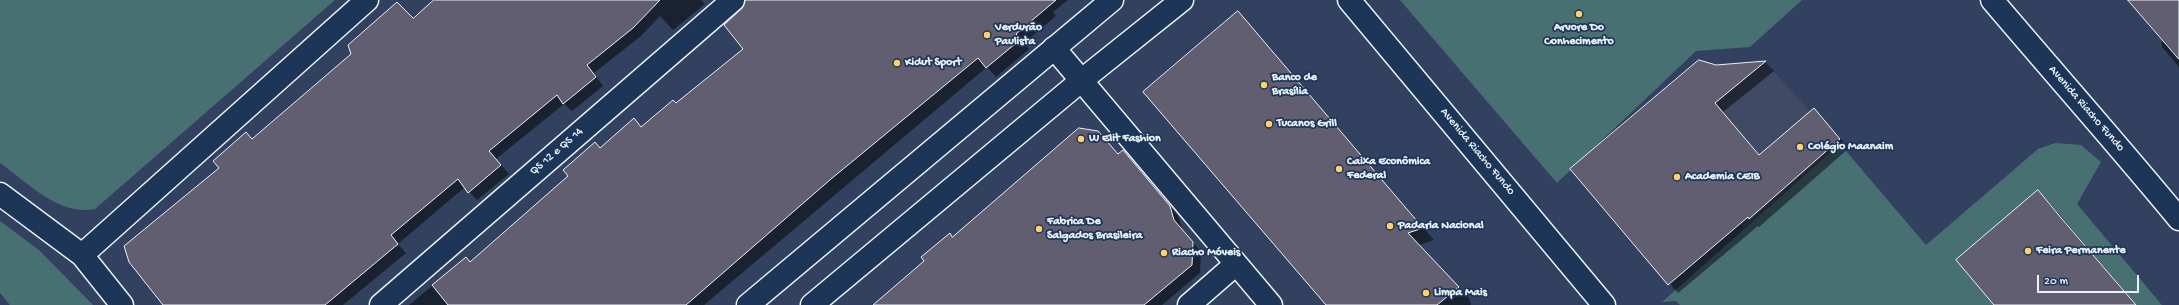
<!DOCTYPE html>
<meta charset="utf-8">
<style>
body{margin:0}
#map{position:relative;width:2179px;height:305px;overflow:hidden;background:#32415f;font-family:"Gochi Hand",sans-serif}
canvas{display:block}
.scale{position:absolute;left:2037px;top:275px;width:102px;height:18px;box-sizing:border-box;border:2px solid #e8f1f8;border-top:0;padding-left:5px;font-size:12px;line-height:14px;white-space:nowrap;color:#e8f1f8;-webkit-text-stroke:3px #1d3557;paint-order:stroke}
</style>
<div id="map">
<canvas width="2179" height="305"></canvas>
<div class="scale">20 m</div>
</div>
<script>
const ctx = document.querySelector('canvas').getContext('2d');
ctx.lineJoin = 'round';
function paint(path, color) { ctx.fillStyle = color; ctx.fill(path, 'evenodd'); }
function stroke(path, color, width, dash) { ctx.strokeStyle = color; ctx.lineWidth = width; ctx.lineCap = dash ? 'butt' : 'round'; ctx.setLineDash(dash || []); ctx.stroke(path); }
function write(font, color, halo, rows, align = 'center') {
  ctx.font = font + ' "Gochi Hand",sans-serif'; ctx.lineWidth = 3.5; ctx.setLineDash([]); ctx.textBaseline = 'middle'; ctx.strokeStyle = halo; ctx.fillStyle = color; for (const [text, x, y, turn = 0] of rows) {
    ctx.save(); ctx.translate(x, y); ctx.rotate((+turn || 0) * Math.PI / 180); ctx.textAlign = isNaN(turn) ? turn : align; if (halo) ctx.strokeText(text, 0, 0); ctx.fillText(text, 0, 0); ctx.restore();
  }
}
const built = new Path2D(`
 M1763,60L1840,144L1744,228L1656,127L1721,70Z`);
const green = new Path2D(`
 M0,0H335L95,209C59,216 28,183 0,163Z
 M1400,0H1802L1750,47L1696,51L1557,183Z
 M2055,143L2081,145L2101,162L2077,204L2162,305H1680L1676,301L1662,302L1840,144L1926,245L2038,149Z
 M0,221L39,250L93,305H10L0,293Z`);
const shadow = new Path2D(`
 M435,0H701L705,4L673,30L660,16L641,36L594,73L603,86L572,111L564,104L496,159L509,174L477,200L465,187L398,244L406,253L343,305H165L252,140Z
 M765,0H1068L1053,12L1056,16L1024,43L1029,49L996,77L987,67L704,305H409L466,258L471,263L569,176L595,143L600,148L634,119L642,128L676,105L744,49Z
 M2129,0H2179V67L2162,47V38Z
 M1238,13L1434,240L1419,245L1469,298L1471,305H1328Z
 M1765,62L1774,71L1723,112L1760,156L1823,119L1849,148L1759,227L1758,226L1678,293L1571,169L1716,66Z
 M1123,151L1178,216L1182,229L1201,252L1200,273L1162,305H875L926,261L950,234L953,237Z
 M2038,192L2048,201L2136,305H1995Z`);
const building = new Path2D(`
 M434,0H660L633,28L587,65L596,77L563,104L557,95L489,151L501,165L468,193L458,179L391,235L398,244L325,305H163L129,262L124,246L219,168L213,161L246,132L252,139L351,54L348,45L397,2L413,18Z
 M745,0H1056L1016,34L1021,39L986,68L978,58L831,179L686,305H448L432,285L466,257L470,262L568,176L563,170L595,142L600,148L634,118L641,127L673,100L676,103L743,49L724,25L741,9Z
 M2128,0H2179V59Z
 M1238,11L1423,228L1408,233L1459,287L1437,305H1326L1143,92Z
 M1699,60L1716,65L1766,61L1715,103L1759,155L1814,108L1840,139L1749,219L1748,217L1668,285L1570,169Z
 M1079,128L1098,131L1118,154L1123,150L1170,206L1174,220L1193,242L1192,265L1144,305H873L924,261L921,257L950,233L952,237Z
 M2038,190L2062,219L2136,305H1994L1956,260Z`);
const street = new Path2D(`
 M1054,48L1271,305
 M0,194L82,255L122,305
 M82,255L367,0
 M381,305L733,0
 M1189,305L1236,264`);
const secondary = new Path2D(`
 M1349,0L1604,305
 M1992,0C2054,73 2118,145 2179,219
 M748,305L1112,0
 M812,305L1082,80L1182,0`);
const markers = [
 [1579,14,4,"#ffd166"],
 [987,35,4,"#ffd166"],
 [897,63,4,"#ffd166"],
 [1264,85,4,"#ffd166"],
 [1269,124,4,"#ffd166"],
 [1081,139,4,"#ffd166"],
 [1800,147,4,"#ffd166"],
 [1339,169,4,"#ffd166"],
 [1677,177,4,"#ffd166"],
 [1390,226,4,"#ffd166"],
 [1039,229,4,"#ffd166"],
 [2028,251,4,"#ffd166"],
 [1164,253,4,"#ffd166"],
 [1426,293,4,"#ffd166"]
];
const poiNames = [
 ["Verdurão",995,28],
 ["Paulista",995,42],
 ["Arvore Do",1579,28,"center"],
 ["Conhecimento",1579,42,"center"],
 ["Kidut Sport",905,63],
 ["Banco de",1272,78],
 ["Brasília",1272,92],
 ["Tucanos Grill",1277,124],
 ["W Elit Fashion",1089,139],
 ["Colégio Maanaim",1808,147],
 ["Caixa Econômica",1347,162],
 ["Federal",1347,176],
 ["Academia CEIB",1685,177],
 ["Fabrica De",1047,222],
 ["Salgados Brasileira",1047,236],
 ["Padaria Nacional",1398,226],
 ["Feira Permanente",2036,251],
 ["Riacho Móveis",1172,253],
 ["Limpa Mais",1434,293]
];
const streetNames = [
 ["Avenida Riacho Fundo",2086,109,49],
 ["QS 12 e QS 14",557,152,-41],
 ["Avenida Riacho Fundo",1477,152,50]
];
paint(built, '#404a64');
paint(green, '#486f72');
paint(shadow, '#0007');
paint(building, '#625e71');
stroke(building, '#e8f1f8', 1);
stroke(street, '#e8f1f8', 25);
stroke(secondary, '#e8f1f8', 25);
stroke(street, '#1d3557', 22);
stroke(secondary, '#1d3557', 22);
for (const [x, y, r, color] of markers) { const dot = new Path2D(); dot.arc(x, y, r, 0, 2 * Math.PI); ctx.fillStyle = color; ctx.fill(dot); stroke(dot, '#1d3557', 1.5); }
write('bold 12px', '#e8f1f8', '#1d3557', poiNames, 'left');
write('12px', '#e8f1f8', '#1d3557', streetNames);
</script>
